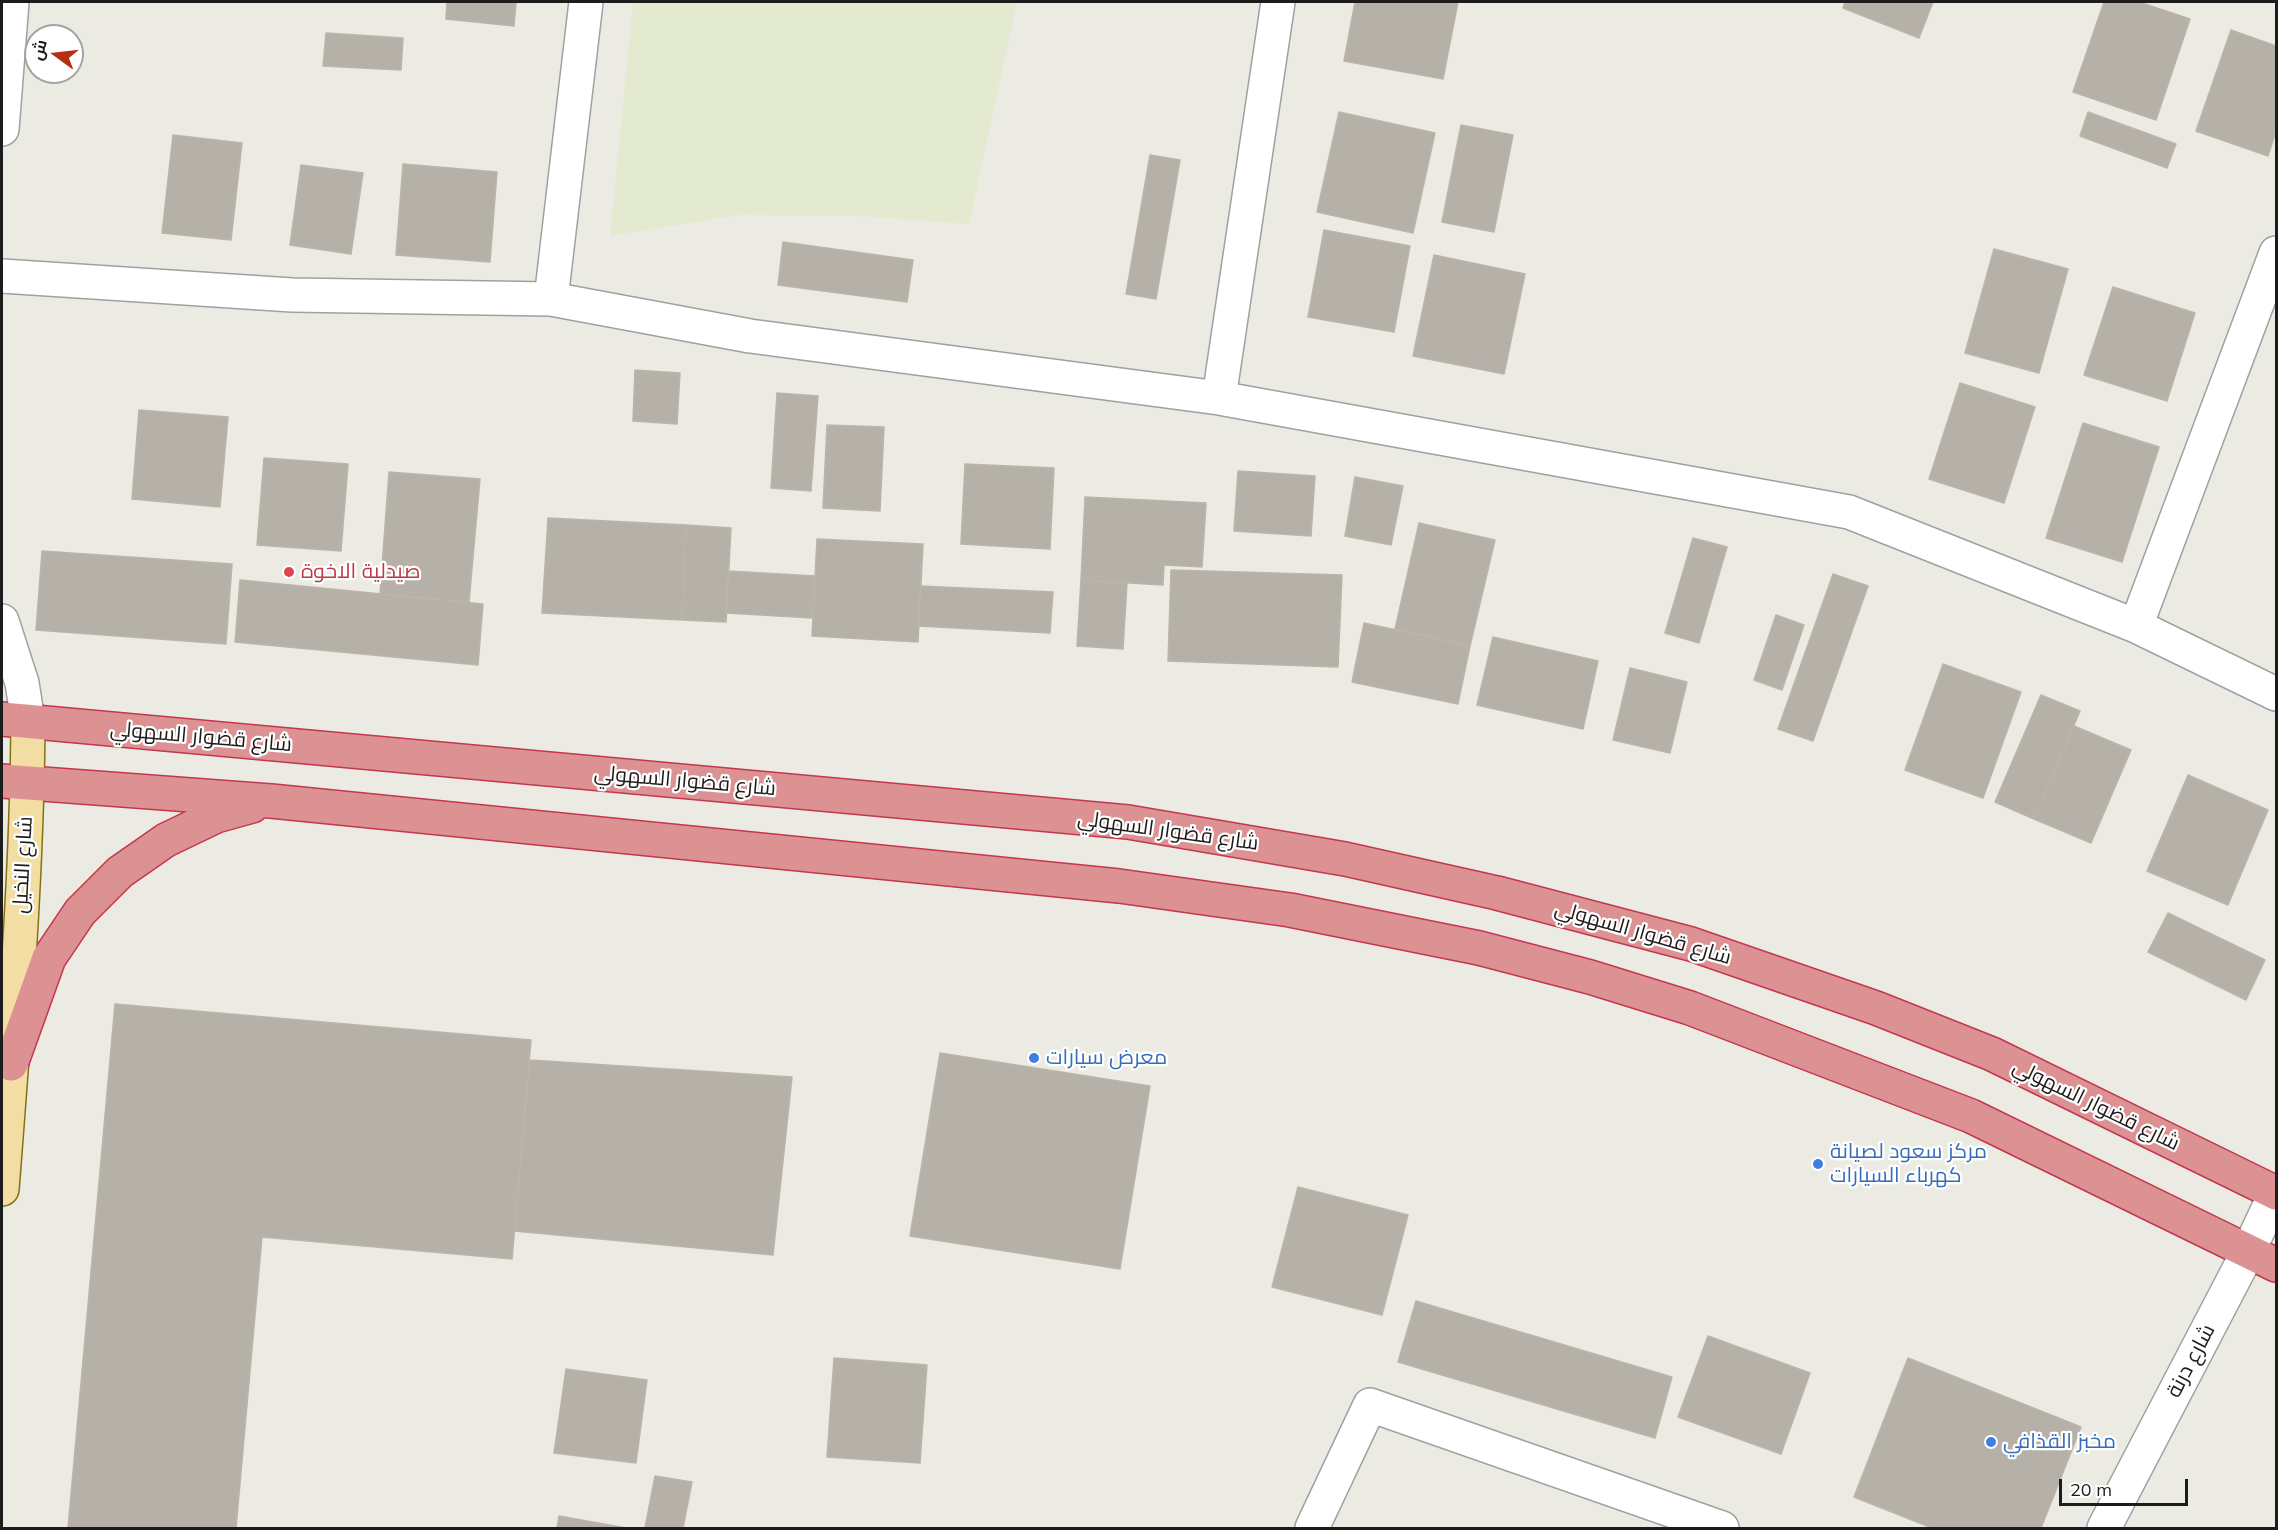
<!DOCTYPE html>
<meta charset="utf-8">
<style>
body{margin:0}
#map{position:relative;width:2278px;height:1530px;overflow:hidden;background:#ecebe3;font-family:Mulish,Cairo,sans-serif}
canvas{display:block}
.frame{position:absolute;inset:0;border:3px solid #1c1c1c;pointer-events:none}
.north{position:absolute;left:24px;top:24px;width:60px;height:60px;box-sizing:border-box;background:#fff;border:2px solid #a4a4a4;border-radius:50%;rotate:285deg;font-size:16px;font-weight:700;line-height:24px;text-align:center;color:#1c1c1c}
.north::after{content:'';display:block;margin:auto;width:21px;height:27px;background:#b42f14;clip-path:polygon(50% 0,100% 100%,50% 72%,0 100%)}
.scale{position:absolute;left:2059px;top:1479px;width:129px;height:27px;box-sizing:border-box;border:3px solid #1c1c1c;border-top:0;padding-left:8px;font-size:18px;line-height:21px;white-space:nowrap;color:#1c1c1c;-webkit-text-stroke:4px #fff;paint-order:stroke}
</style>
<div id="map">
<canvas width="2278" height="1530"></canvas>
<div class="frame"></div>
<div class="north">ش</div>
<div class="scale">20 m</div>
</div>
<script>
const ctx = document.querySelector('canvas').getContext('2d');
ctx.lineJoin = 'round';
function paint(path, color) { ctx.fillStyle = color; ctx.fill(path, 'evenodd'); }
function stroke(path, color, width, dash) { ctx.strokeStyle = color; ctx.lineWidth = width; ctx.lineCap = dash ? 'butt' : 'round'; ctx.setLineDash(dash || []); ctx.stroke(path); }
function write(font, color, halo, rows, align = 'center') {
  ctx.font = font + ' Mulish,Cairo,sans-serif'; ctx.lineWidth = 4.5; ctx.setLineDash([]); ctx.textBaseline = 'middle'; ctx.strokeStyle = halo; ctx.fillStyle = color; for (const [text, x, y, turn = 0] of rows) {
    ctx.save(); ctx.translate(x, y); ctx.rotate((+turn || 0) * Math.PI / 180); ctx.textAlign = isNaN(turn) ? turn : align; if (halo) ctx.strokeText(text, 0, 0); ctx.fillText(text, 0, 0); ctx.restore();
  }
}
const farmland = new Path2D(`
 M633,2H1017L969,224L857,216L738,215L610,236Z`);
const building = new Path2D(`
 M447,2H516L514,26L446,19Z
 M1355,2H1458L1443,79L1344,61Z
 M1845,2H1933L1919,38L1843,8Z
 M2104,2H2139L2190,19L2156,120L2073,92Z
 M2231,30L2276,46V131L2268,156L2196,131Z
 M326,33L403,38L401,70L323,66Z
 M1339,112L1435,133L1413,233L1317,212Z
 M2088,112L2176,144L2167,168L2080,136Z
 M1461,125L1513,135L1494,232L1442,222Z
 M173,135L242,143L231,240L162,233Z
 M1150,155L1180,160L1156,299L1126,294Z
 M403,164L497,172L490,262L396,255Z
 M301,165L363,173L351,254L290,245Z
 M1324,230L1410,246L1394,332L1308,317Z
 M783,242L913,260L907,302L778,285Z
 M1994,249L2068,269L2039,373L1965,353Z
 M1434,255L1525,274L1504,374L1413,356Z
 M2113,287L2195,313L2167,401L2084,375Z
 M635,370L680,373L677,424L633,421Z
 M1960,383L2035,407L2004,503L1929,479Z
 M777,393L818,396L811,491L771,488Z
 M139,410L228,417L220,507L132,499Z
 M2083,423L2159,447L2122,562L2046,538Z
 M827,425L884,427L880,511L823,508Z
 M264,458L348,464L341,551L257,545Z
 M965,464L1054,468L1050,549L961,544Z
 M1238,471L1315,476L1311,536L1234,531Z
 M389,472L480,479L469,602L380,594Z
 M1355,477L1403,486L1391,545L1345,536Z
 M1085,497L1206,503L1202,567L1164,565L1163,585L1081,580Z
 M548,518L686,525L682,620L542,613Z
 M1419,523L1495,540L1470,646L1395,629Z
 M686,525L731,528L726,622L682,620Z
 M1693,538L1727,547L1699,643L1665,633Z
 M817,539L923,544L918,642L812,636Z
 M42,551L232,564L226,644L36,630Z
 M1171,570L1342,575L1338,667L1168,661Z
 M728,571L815,576L813,618L726,613Z
 M1833,574L1868,586L1813,741L1778,729Z
 M240,580L483,604L478,665L235,642Z
 M1081,580L1127,583L1123,649L1077,646Z
 M920,586L1053,592L1050,633L918,626Z
 M1776,615L1804,625L1782,690L1754,680Z
 M1364,623L1470,646L1458,704L1352,682Z
 M1493,637L1598,661L1583,729L1477,705Z
 M1943,664L2021,692L1983,798L1905,770Z
 M1630,668L1687,682L1670,753L1613,740Z
 M2041,695L2080,711L2034,819L1995,802Z
 M2074,726L2131,750L2091,843L2034,819Z
 M2188,775L2268,810L2228,905L2147,871Z
 M2168,913L2265,960L2246,1000L2148,952Z
 M115,1004L531,1040L512,1259L262,1237L236,1528H68Z
 M940,1053L1150,1086L1120,1269L910,1236Z
 M530,1060L792,1077L773,1255L514,1231Z
 M1298,1187L1408,1215L1382,1315L1272,1287Z
 M1416,1301L1672,1377L1655,1438L1398,1362Z
 M1708,1336L1810,1373L1781,1454L1678,1417Z
 M834,1358L927,1365L920,1463L827,1457Z
 M1908,1358L2081,1427L2041,1528H1932L1854,1497Z
 M566,1369L647,1380L636,1463L554,1453Z
 M655,1476L692,1482L683,1528H645Z
 M559,1516L626,1528H557Z`);
const minor = new Path2D(`
 M2,129L12,2
 M2,276L292,295L551,299L750,336L1219,398L1849,512L2136,626L2276,694
 M551,299L586,2
 M1219,398L1278,2
 M2,621L22,683L28,721
 M2136,626L2276,253
 M1312,1528L1370,1405L1722,1528
 M2104,1528L2248,1252L2276,1192`);
const major = new Path2D(`
 M2,1189C14,1033 27,877 28,721`);
const highway = new Path2D(`
 M2,719L1128,822L1345,859L1497,893L1691,944L1876,1008L1992,1054L2276,1193
 M2,781L271,801L1119,886L1290,910L1479,948L1590,977L1690,1008L1971,1116L2276,1265
 M11,1064L49,958L80,912L120,872L166,840L216,816L252,806`);
const markers = [
 [289,572,6,"#e0444e"],
 [1034,1058,6,"#3f7fe0"],
 [1818,1164,6,"#3f7fe0"],
 [1991,1442,6,"#3f7fe0"]
];
const healthNames = [
 ["صيدلية الاخوة",301,572]
];
const streetNames = [
 ["شارع قضوار السهولي",201,737,5],
 ["شارع قضوار السهولي",685,781,5],
 ["شارع قضوار السهولي",1168,831,8],
 ["شارع النخيل",23,865,-87],
 ["شارع قضوار السهولي",1643,933,16],
 ["شارع قضوار السهولي",2096,1105,26],
 ["شارع درنة",2191,1361,-62]
];
const shopNames = [
 ["معرض سيارات",1046,1058],
 ["مركز سعود لصيانة",1830,1152],
 ["كهرباء السيارات",1830,1176],
 ["مخبز القذافي",2003,1442]
];
paint(farmland, '#e3ead0');
paint(building, '#b5b1a9');
stroke(building, '#bcb4a7', 1.5);
stroke(minor, '#a0a0a0', 36);
stroke(major, '#85720f', 36);
stroke(highway, '#c5364f', 36);
stroke(minor, '#fff', 33);
stroke(major, '#f2dda3', 33);
stroke(highway, '#dc9293', 33);
for (const [x, y, r, color] of markers) { const dot = new Path2D(); dot.arc(x, y, r, 0, 2 * Math.PI); ctx.fillStyle = color; ctx.fill(dot); stroke(dot, '#fff', 2); }
write('21px', '#be3a42', '#fff', healthNames, 'left');
write('21px', '#1c1c1c', '#fff', streetNames);
write('21px', '#366cbe', '#fff', shopNames, 'left');
</script>
